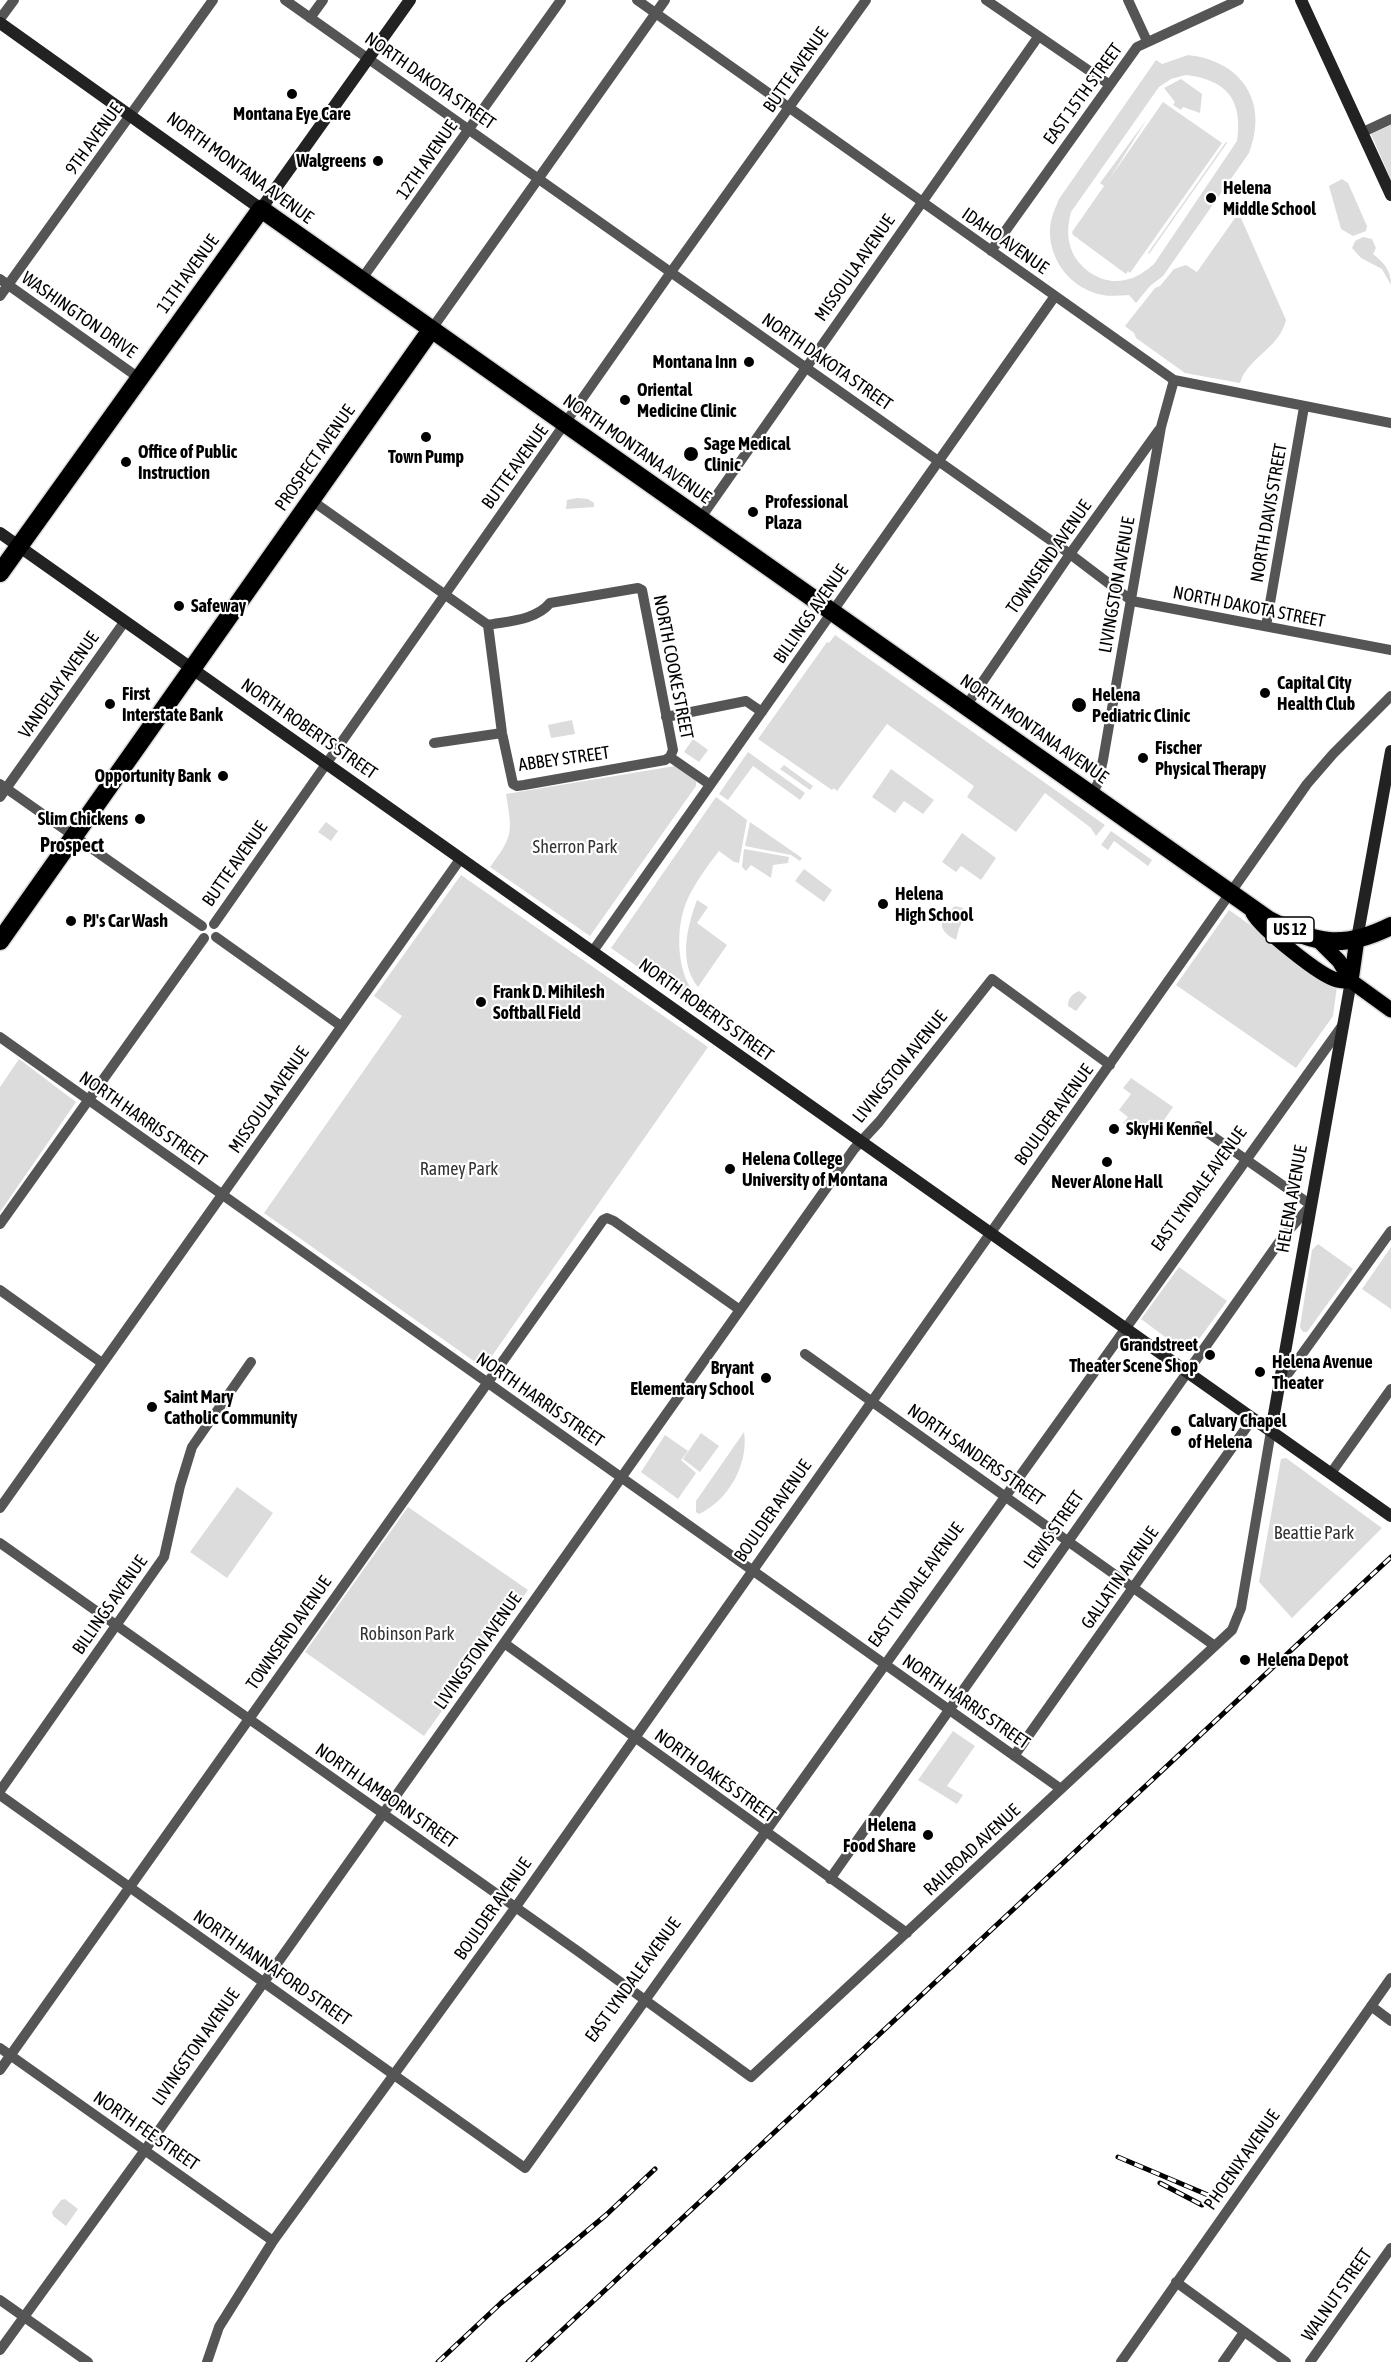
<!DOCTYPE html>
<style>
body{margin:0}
canvas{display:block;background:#fff}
</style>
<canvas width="1391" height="2362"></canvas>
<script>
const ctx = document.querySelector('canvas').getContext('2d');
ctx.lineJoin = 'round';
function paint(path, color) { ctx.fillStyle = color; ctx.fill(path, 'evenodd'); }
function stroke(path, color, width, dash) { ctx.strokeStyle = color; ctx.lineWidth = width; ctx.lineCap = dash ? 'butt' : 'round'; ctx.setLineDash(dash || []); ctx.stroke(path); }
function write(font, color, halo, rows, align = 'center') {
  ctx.font = font + ' "Asap Condensed",sans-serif'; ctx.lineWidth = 4.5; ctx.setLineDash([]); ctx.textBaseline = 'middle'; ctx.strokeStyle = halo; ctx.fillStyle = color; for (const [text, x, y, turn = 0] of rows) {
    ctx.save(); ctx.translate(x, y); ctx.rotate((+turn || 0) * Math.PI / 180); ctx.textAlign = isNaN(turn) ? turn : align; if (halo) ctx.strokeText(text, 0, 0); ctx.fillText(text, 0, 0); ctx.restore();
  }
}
const green = new Path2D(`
 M1188,55C1242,61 1269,102 1249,153L1163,276L1150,286L1136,303L1129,295C1117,296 1103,297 1092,292C1067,283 1049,257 1050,230C1050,219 1055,209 1059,199L1156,60L1162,64ZM1186,75C1227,80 1243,100 1237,141L1154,264C1146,271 1136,278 1125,280C1102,286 1075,267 1070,245C1067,234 1068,223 1071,212L1159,87L1171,79Z
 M1181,79L1202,94L1200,113L1183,107L1181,110L1173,105L1175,102L1164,88Z
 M1163,102L1222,143L1130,273L1128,271L1126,274L1073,235L1072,232L1104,186L1100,183L1106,175L1147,119L1110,178Z
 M1391,125V180L1371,134Z
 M1226,142L1227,143L1149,254L1148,253Z
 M1342,179L1348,183L1367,226L1366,231L1353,236L1341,229L1329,186Z
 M1235,218H1241L1286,320C1279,349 1247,358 1240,383L1185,373L1136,338L1134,333L1125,326L1155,288L1160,286L1174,269L1186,265L1197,272Z
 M1363,237L1372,239L1376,248L1373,254C1384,263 1391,270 1391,285L1382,269L1361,258L1352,248L1355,241Z
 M577,498L588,499L594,503V507L566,509L567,500Z
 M835,635L1095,818L1105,825L1096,836L1091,828L1045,793L1016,832L967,797L974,786L887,724L837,791L834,788L832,790L758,739L827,642L829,643Z
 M572,720L575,734L551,738L548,725Z
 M693,739L708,750L699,762L684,752Z
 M748,752L805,793L800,800L753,766L728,800L719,794Z
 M784,765L813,786L810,790L780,769Z
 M675,766L696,781V786L590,936L490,867C514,835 512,832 506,794Z
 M891,769L934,800L923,814L904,801L895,813L872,797Z
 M716,797L747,820L739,863L734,862L719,851C709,864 698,879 690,894C675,922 675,968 694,993L688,1002L611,948Z
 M326,822L338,831L331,841L318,832Z
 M750,822L802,858L800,861L791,855L745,846Z
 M1111,831L1152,860L1148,866L1114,841L1108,850L1101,845Z
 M962,833L996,858L981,880L961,866L956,872L942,862Z
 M744,849L789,857L788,863L773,865L771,878L751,865L746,871L742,867Z
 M804,869L832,890L824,902L795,881Z
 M461,875L708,1047L487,1363L478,1364L264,1213L402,1016L374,996Z
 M697,900L708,907L697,923L727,945L698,987C678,962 687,927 697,900Z
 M955,906L963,908L966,914L959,928L956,940C936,930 939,919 955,906Z
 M1229,910L1337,986L1333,1016L1296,1068L1176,985Z
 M1079,991L1087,997L1076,1011L1068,1006C1068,998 1072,994 1079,991Z
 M19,1059L76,1102L0,1212V1087Z
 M1131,1078L1173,1107L1155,1133L1143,1125L1138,1132L1123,1123L1128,1117L1119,1110L1131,1094L1123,1088Z
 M1318,1244L1353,1269L1307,1332H1303L1300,1327L1312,1250Z
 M1391,1247V1309L1362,1289Z
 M1179,1267L1227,1301L1188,1354L1141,1319Z
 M744,1432C749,1464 728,1501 699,1514L696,1512V1501Z
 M701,1433L719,1446L700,1472L683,1459Z
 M665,1435L688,1451L681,1460L696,1473L678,1499L641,1472Z
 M1286,1458L1382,1528L1292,1618L1259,1582L1281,1459Z
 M237,1487L273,1513L227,1578L190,1552Z
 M408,1507L528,1590L424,1736L305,1652Z
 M953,1731L975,1746L947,1786L963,1795L957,1804L918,1780Z
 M65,2199L78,2209L66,2226L53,2216L52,2212L61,2200Z`);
const street = new Path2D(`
 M285,0L1070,554L1132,601L1391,650
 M637,0L1174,380L1391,423
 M986,0L1110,85
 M1128,0L1147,41
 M310,18L323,0
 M0,19L14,0
 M1363,132L1391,119
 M991,251L1137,47L1239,0
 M0,279L139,378
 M361,280L561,0
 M0,296L213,0
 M431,330L665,0
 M311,500L488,625C509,621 536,620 550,603L638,588L642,590L673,750L670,757
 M700,519L1038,37
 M488,625L502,733L513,784L517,786L524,785L665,760L670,757
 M1266,626L1304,407
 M966,706L1070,554L1159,430
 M666,717L746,701L762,712
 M434,743L502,733
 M670,757L709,784
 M0,784L202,926
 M1091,796L1098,783L1103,760L1161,427L1174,380
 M0,797L125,621
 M214,924L671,272L866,0
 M216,937L341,1026
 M593,951L1055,296
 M0,1037L1061,1789
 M0,1224L204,938
 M0,1290L102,1363
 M805,1354L1215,1646
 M1279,1386L1391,1231
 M1331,1473L1391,1389
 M0,1508L461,858
 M0,1543L579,1952L751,2077L1232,1630L1241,1608L1271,1431
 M504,1643L907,1933
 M1014,1756L1253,1418
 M0,1791L164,1557L180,1486L192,1447L251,1362
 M0,1795L525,2168L1342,1026
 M830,1879L1282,1238L1311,1205L1198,1126
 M1371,2006L1391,2021
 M0,2048L273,2241
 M0,2070L603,1220L607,1218L614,1221L740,1310
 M1176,2282L1286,2362
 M0,2300L88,2362
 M0,2350L145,2150L854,1149L879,1122L992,979L1110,1065
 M207,2362L219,2327L273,2241L515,1908L1307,784L1333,754L1391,696
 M1121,2362L1391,1978
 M1223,2362L1244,2332
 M1310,2362L1391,2248`);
const secondary = new Path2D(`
 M1301,0L1391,195
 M0,23L261,209L410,0
 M0,533L1391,1516
 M1357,939L1391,751
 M1271,1431L1351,981`);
const primary = new Path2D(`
 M1253,913C1262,929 1320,976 1337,980C1341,981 1347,981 1351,981
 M1318,940L1339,961L1351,981L1391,1010
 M1351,981L1357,939`);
const highway = new Path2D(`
 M0,573L261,209L1269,920C1315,944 1343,950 1391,926
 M0,941L431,330`);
const rail = new Path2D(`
 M1118,2157L1208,2195
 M1160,2183L1202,2205
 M438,2362L501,2303L606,2215L655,2169
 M528,2362L1391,1557`);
const markers = [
 [292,94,6,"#000"],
 [378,161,6,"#000"],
 [1211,198,6,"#000"],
 [749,362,6,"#000"],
 [625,400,6,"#000"],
 [426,437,6,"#000"],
 [691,454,8,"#000"],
 [126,462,6,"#000"],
 [753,512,6,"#000"],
 [179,606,6,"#000"],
 [1265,693,6,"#000"],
 [110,704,6,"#000"],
 [1079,705,8,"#000"],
 [1143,758,6,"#000"],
 [223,776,6,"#000"],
 [140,819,6,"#000"],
 [883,904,6,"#000"],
 [71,921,6,"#000"],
 [481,1002,6,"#000"],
 [1114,1129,6,"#000"],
 [1107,1162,6,"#000"],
 [730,1169,6,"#000"],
 [1210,1355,6,"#000"],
 [1260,1372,6,"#000"],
 [766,1378,6,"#000"],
 [152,1407,6,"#000"],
 [1176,1431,6,"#000"],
 [1245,1660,6,"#000"],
 [928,1835,6,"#000"]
];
const shields = [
 [1290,930,48]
];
const shieldNames = [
 ["US 12",1290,930]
];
const streetNames = [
 ["BUTTE AVENUE",796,70,-55],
 ["NORTH DAKOTA STREET",430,81,35],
 ["EAST 15TH STREET",1083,94,-54],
 ["9TH AVENUE",94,139,-54],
 ["12TH AVENUE",427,160,-55],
 ["NORTH MONTANA AVENUE",240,168,36],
 ["IDAHO AVENUE",1005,241,35],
 ["MISSOULA AVENUE",855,268,-55],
 ["11TH AVENUE",188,274,-54],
 ["WASHINGTON DRIVE",79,315,35],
 ["NORTH DAKOTA STREET",827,362,35],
 ["NORTH MONTANA AVENUE",637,449,35],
 ["PROSPECT AVENUE",315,458,-55],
 ["BUTTE AVENUE",515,467,-54],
 ["NORTH DAVIS STREET",1269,513,-80],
 ["TOWNSEND AVENUE",1049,557,-55],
 ["LIVINGSTON AVENUE",1117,585,-80],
 ["NORTH DAKOTA STREET",1249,607,11],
 ["BILLINGS AVENUE",811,614,-55],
 ["NORTH COOKE STREET",673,667,79],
 ["VANDELAY AVENUE",59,685,-55],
 ["NORTH ROBERTS STREET",309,729,35],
 ["NORTH MONTANA AVENUE",1034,729,35],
 ["ABBEY STREET",564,759,-8],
 ["BUTTE AVENUE",235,864,-55],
 ["NORTH ROBERTS STREET",706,1010,36],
 ["LIVINGSTON AVENUE",900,1067,-51],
 ["MISSOULA AVENUE",269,1100,-55],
 ["BOULDER AVENUE",1054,1115,-54],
 ["NORTH HARRIS STREET",143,1119,35],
 ["EAST LYNDALE AVENUE",1199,1189,-54],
 ["HELENA AVENUE",1292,1199,-80],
 ["NORTH HARRIS STREET",540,1400,35],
 ["NORTH SANDERS STREET",976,1455,35],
 ["BOULDER AVENUE",773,1511,-55],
 ["LEWIS STREET",1054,1530,-55],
 ["GALLATIN AVENUE",1120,1578,-55],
 ["EAST LYNDALE AVENUE",916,1585,-54],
 ["BILLINGS AVENUE",110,1605,-55],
 ["TOWNSEND AVENUE",289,1633,-55],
 ["LIVINGSTON AVENUE",478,1651,-55],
 ["NORTH HARRIS STREET",966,1702,35],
 ["NORTH OAKES STREET",715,1776,36],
 ["NORTH LAMBORN STREET",386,1796,35],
 ["RAILROAD AVENUE",972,1850,-43],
 ["BOULDER AVENUE",493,1909,-55],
 ["NORTH HANNAFORD STREET",272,1968,35],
 ["EAST LYNDALE AVENUE",633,1980,-54],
 ["LIVINGSTON AVENUE",196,2047,-55],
 ["NORTH FEE STREET",146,2131,35],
 ["PHOENIX AVENUE",1242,2160,-55],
 ["WALNUT STREET",1337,2295,-55]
];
const poiNames = [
 ["Montana Eye Care",292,114,"center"],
 ["Walgreens",366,161,"right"],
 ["Helena",1223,188],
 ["Middle School",1223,209],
 ["Montana Inn",737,362,"right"],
 ["Oriental",637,390],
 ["Medicine Clinic",637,411],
 ["Sage Medical",704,444],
 ["Clinic",704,465],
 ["Office of Public",138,452],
 ["Instruction",138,473],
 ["Town Pump",426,457,"center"],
 ["Professional",765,502],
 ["Plaza",765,523],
 ["Safeway",191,606],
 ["Capital City",1277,683],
 ["Health Club",1277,704],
 ["First",122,694],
 ["Interstate Bank",122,715],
 ["Helena",1092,695],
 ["Pediatric Clinic",1092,716],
 ["Fischer",1155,748],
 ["Physical Therapy",1155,769],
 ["Opportunity Bank",211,776,"right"],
 ["Slim Chickens",128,819,"right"],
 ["Helena",895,894],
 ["High School",895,915],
 ["PJ's Car Wash",83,921],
 ["Frank D. Mihilesh",493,992],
 ["Softball Field",493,1013],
 ["SkyHi Kennel",1126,1129],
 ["Helena College",742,1159],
 ["University of Montana",742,1180],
 ["Never Alone Hall",1107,1182,"center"],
 ["Grandstreet",1198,1345,"right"],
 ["Theater Scene Shop",1198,1366,"right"],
 ["Helena Avenue",1272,1362],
 ["Theater",1272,1383],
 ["Bryant",754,1368,"right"],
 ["Elementary School",754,1389,"right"],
 ["Saint Mary",164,1397],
 ["Catholic Community",164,1418],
 ["Calvary Chapel",1188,1421],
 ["of Helena",1188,1442],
 ["Helena Depot",1257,1660],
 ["Helena",916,1825,"right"],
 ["Food Share",916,1846,"right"]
];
const parkNames = [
 ["Sherron Park",575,847],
 ["Ramey Park",459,1169],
 ["Beattie Park",1314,1533],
 ["Robinson Park",407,1634]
];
const neighbourhoodNames = [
 ["Prospect",72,846]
];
paint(green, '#dcdcdc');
stroke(primary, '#dbdbdb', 18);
stroke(highway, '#dbdbdb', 21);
stroke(street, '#555', 10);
stroke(secondary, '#222', 12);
stroke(primary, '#000', 15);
stroke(highway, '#000', 18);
stroke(rail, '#000', 5);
stroke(rail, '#fff', 3, [9]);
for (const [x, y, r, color] of markers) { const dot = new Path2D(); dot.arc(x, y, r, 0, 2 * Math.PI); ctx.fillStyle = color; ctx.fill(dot); stroke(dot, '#fff', 2); }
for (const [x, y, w] of shields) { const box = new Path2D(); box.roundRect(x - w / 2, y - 13, w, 26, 4.5); ctx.fillStyle = '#fff'; ctx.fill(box); stroke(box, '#000', 1.5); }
write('bold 16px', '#000', null, shieldNames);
write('18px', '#000', '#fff', streetNames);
write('bold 18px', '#000', '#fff', poiNames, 'left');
write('18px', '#333', '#fff', parkNames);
write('bold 20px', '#000', '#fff', neighbourhoodNames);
</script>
